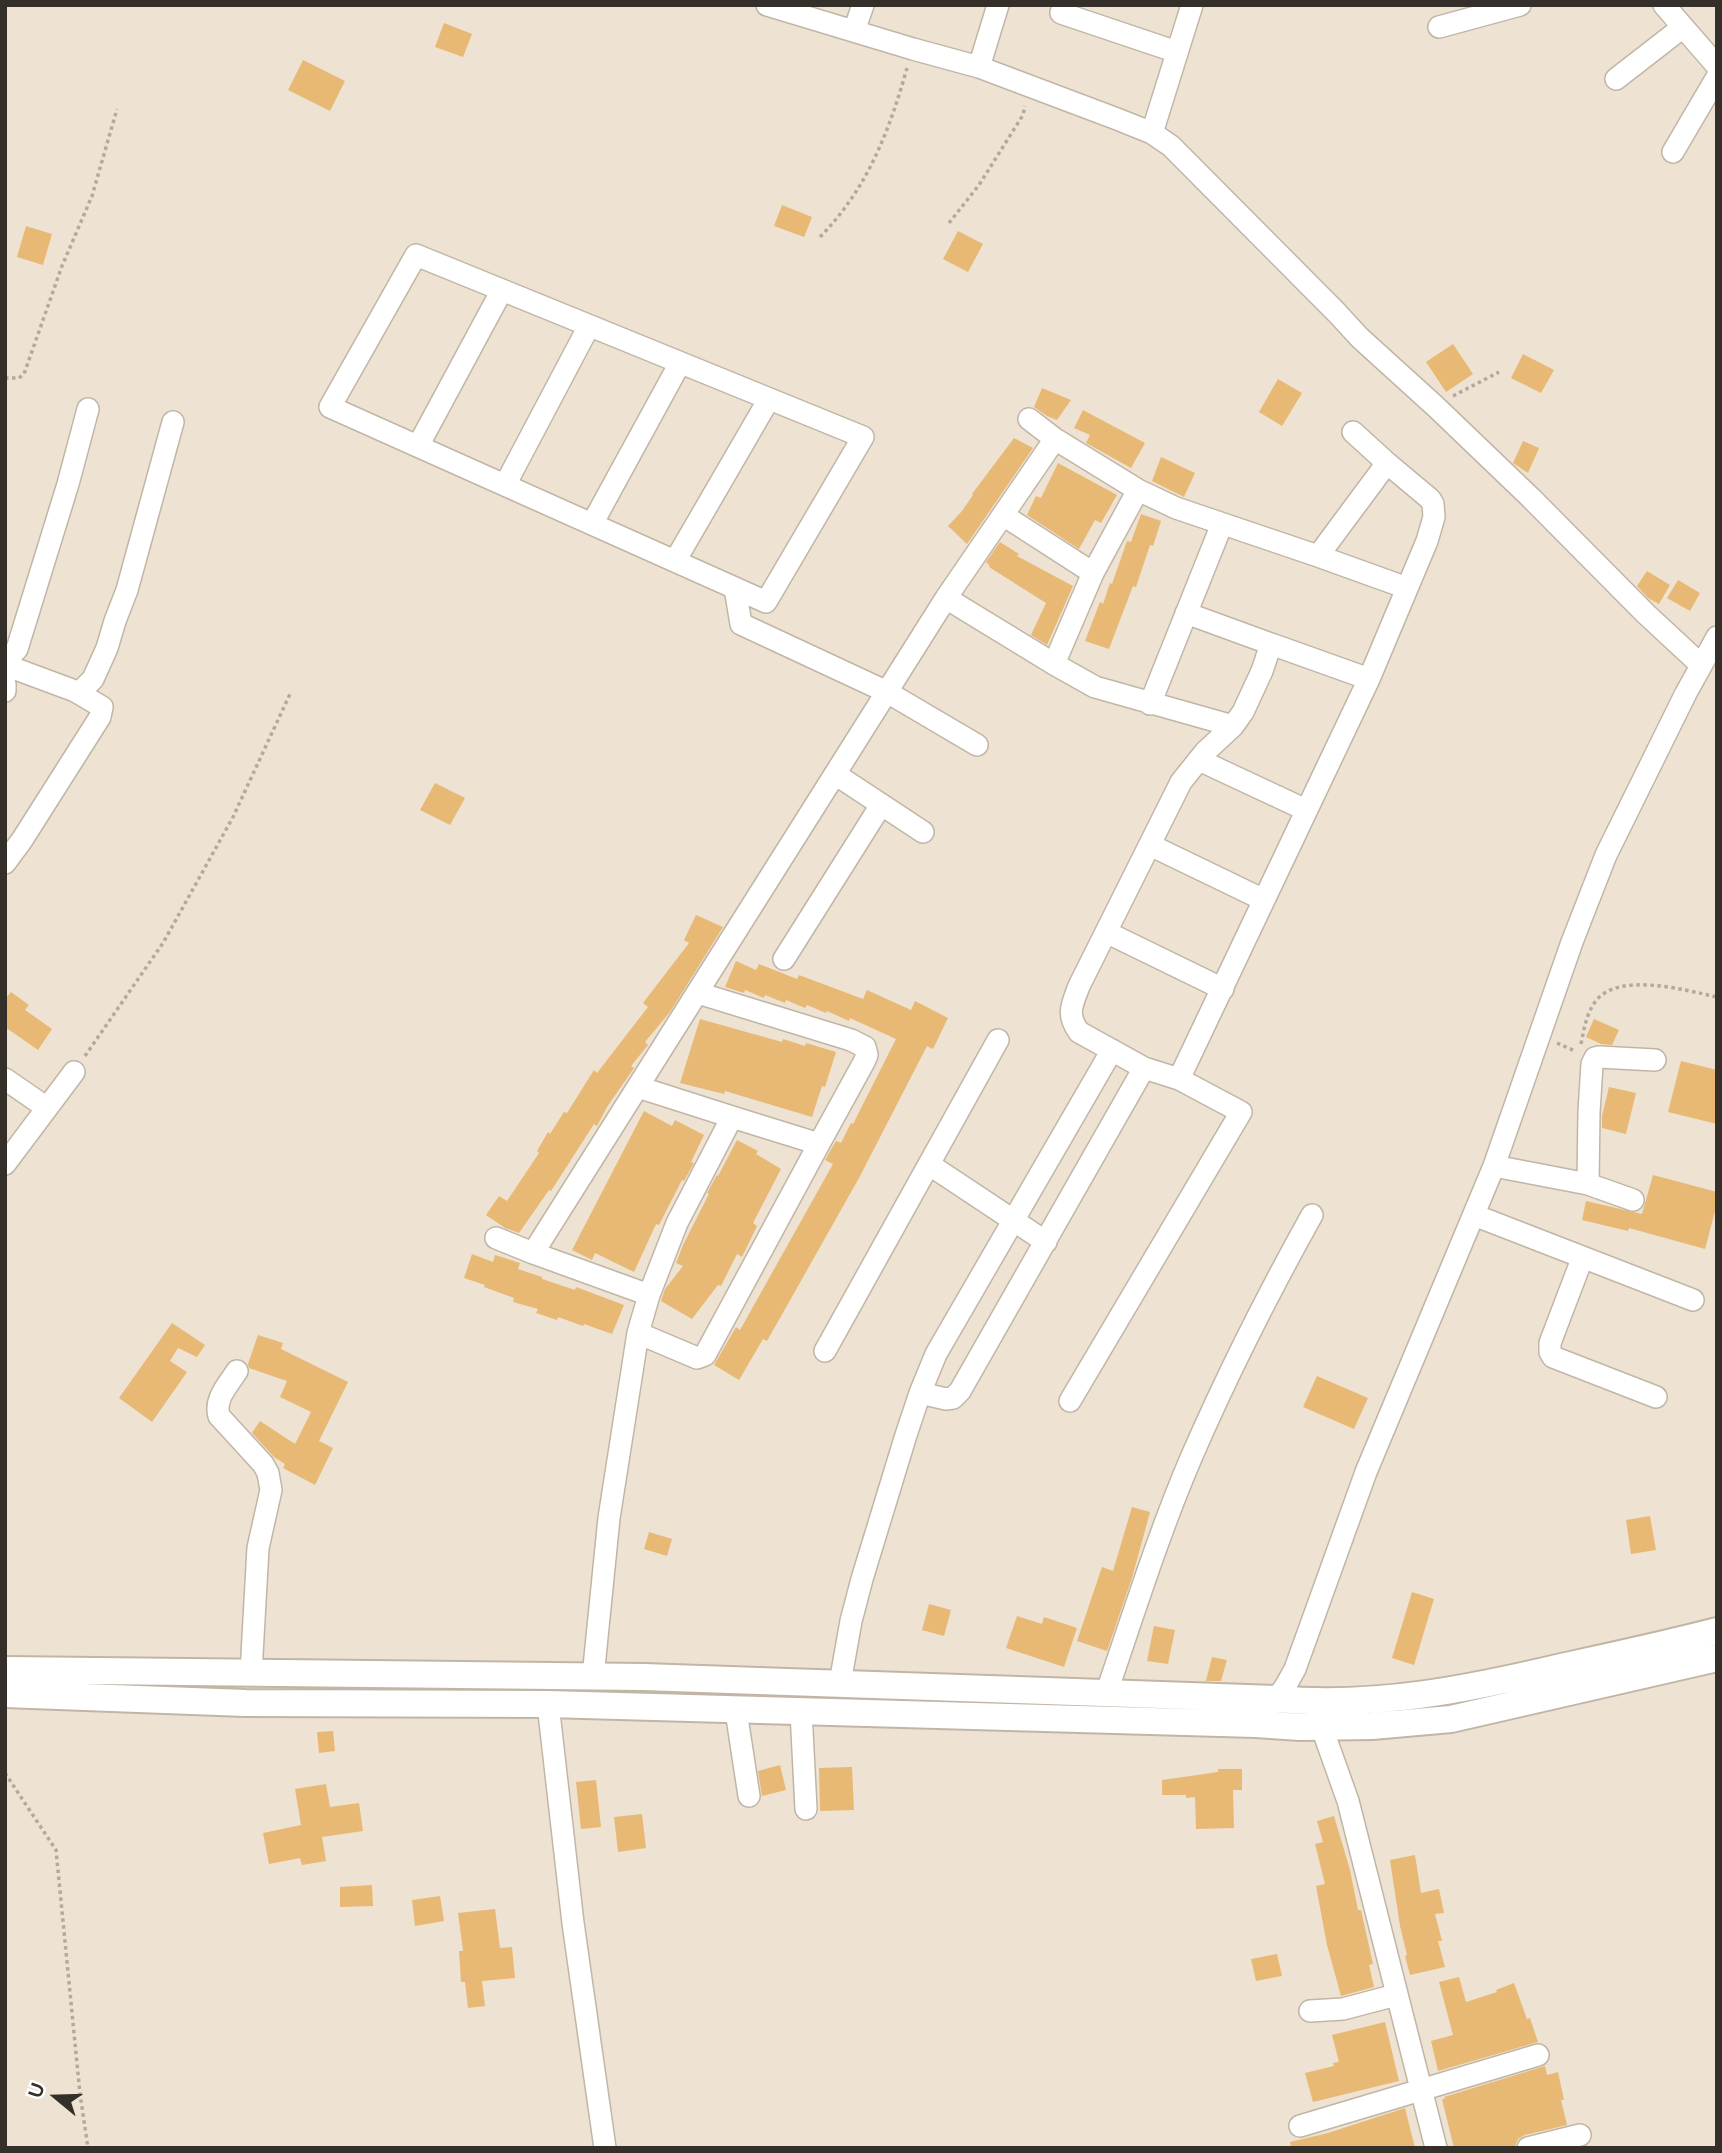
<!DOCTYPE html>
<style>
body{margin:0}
#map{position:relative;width:1722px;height:2153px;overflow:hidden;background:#eee2d2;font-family:Raleway,sans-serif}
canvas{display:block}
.frame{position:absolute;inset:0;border:7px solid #342f29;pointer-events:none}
.north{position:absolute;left:21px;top:2062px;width:70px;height:70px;-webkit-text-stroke:5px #fff;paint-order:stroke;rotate:289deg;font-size:19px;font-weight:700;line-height:28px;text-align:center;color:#342f29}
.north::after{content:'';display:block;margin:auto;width:24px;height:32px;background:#342f29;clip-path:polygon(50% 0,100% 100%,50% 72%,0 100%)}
</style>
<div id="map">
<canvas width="1722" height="2153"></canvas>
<div class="frame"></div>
<div class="north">U</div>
</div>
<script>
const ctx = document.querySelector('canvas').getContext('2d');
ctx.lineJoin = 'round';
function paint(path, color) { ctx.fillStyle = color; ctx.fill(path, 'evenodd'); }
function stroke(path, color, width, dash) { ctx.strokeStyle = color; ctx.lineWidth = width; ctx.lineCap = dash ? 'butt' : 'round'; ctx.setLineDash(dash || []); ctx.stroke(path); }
const building = new Path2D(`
 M444,23L472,34L463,57L435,47Z
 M303,60L345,81L330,111L288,90Z
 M782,205L812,217L804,237L774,226Z
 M26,226L52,234L43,265L17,257Z
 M958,231L983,244L968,272L943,259Z
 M1453,344L1473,374L1446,392L1426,362Z
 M1523,354L1554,370L1541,393L1511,378Z
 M1278,379L1302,393L1282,426L1259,412Z
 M1042,388L1071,400L1057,420L1047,416L1034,407Z
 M1083,410L1145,443L1131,468L1086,443L1090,435L1074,428Z
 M1014,438L1033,448L967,544L948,526L962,511L973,495L972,494Z
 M1523,441L1539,448L1528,473L1513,463Z
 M1161,457L1195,473L1184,497L1152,481Z
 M1058,463L1117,495L1101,523L1095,520L1079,549L1027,515L1036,496L1041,498Z
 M1141,514L1161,521L1153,546L1150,545L1136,587L1133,586L1109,649L1085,641L1100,602L1103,604L1110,583L1112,584L1127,541L1131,542Z
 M1000,542L1019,554L1017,556L1073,586L1047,645L1031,635L1046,603L989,567L990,566L986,562Z
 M1647,571L1670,585L1659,604L1648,598L1637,586Z
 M1678,580L1700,593L1690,611L1667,598Z
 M435,783L465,798L450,825L420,810Z
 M696,915L723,927L670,1012L645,1042L648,1045L631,1066L634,1068L607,1107L597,1126L594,1124L551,1191L549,1190L519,1233L505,1228L486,1215L499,1196L507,1201L539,1153L537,1151L548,1132L550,1134L564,1112L567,1113L594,1070L597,1073L648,1007L643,1003L689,943L684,940Z
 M736,961L756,970L759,964L797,979L799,975L863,999L867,990L911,1010L915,1001L948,1018L933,1049L927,1046L859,1178L767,1341L763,1339L739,1380L714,1365L736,1327L740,1330L833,1164L825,1160L836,1141L841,1143L851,1123L853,1124L896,1039L850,1018L849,1021L827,1011L826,1013L807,1005L805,1008L786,1000L785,1003L765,995L764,998L745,990L744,993L725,987Z
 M11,992L29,1005L25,1010L52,1029L38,1050L5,1027V999Z
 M700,1019L782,1042L783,1039L805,1046L806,1043L836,1052L825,1087L822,1086L812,1117L725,1091L724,1094L680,1083Z
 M1594,1019L1619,1030L1612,1045L1601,1044L1586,1037Z
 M1681,1061L1717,1070V1124L1668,1112Z
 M1609,1087L1636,1093L1626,1134L1602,1128V1116Z
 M644,1111L672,1126L675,1120L704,1135L691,1162L694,1163L684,1181L682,1180L659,1225L656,1224L634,1272L595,1253L592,1260L572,1250Z
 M737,1140L758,1151L756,1154L781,1169L753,1223L757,1226L742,1257L737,1254L721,1286L718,1285L692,1319L661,1301L665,1289L683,1266L676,1263L683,1245L709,1194L707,1193L717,1175L718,1176Z
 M1653,1175L1717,1192V1204L1705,1249L1629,1228L1628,1231L1582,1220L1586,1201L1642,1214Z
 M472,1254L493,1262L495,1255L520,1263L518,1269L542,1277V1279L575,1290L576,1287L624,1305L612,1334L584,1324L583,1326L558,1317L557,1320L536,1313L538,1309L513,1302L514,1298L484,1287L485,1285L464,1278Z
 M172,1323L205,1345L197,1357L178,1348L170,1361L187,1372L152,1422L119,1398Z
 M258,1335L283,1343L281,1349L348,1382L319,1441L333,1448L315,1485L283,1468L285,1464L274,1457L252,1433L260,1421L295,1444L311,1412L280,1397L287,1381L249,1368L248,1364Z
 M1317,1376L1368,1398L1354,1429L1303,1407Z
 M1132,1507L1150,1512L1132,1578L1107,1651L1077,1641L1102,1567L1113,1571Z
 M1650,1516L1656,1550L1631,1554L1626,1520Z
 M649,1532L672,1539L667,1556L644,1549Z
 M1412,1592L1434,1599L1414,1665L1392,1658Z
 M929,1604L951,1610L944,1636L922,1630Z
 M1017,1616L1042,1624L1044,1617L1077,1628L1064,1667L1006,1648Z
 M1154,1626L1175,1630L1168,1664L1147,1661Z
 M1212,1657L1227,1660L1221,1681H1206Z
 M333,1731L335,1751L319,1753L317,1732Z
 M780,1765L786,1790L762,1796L758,1771Z
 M852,1767L854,1810L820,1811L819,1768Z
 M1218,1769H1242V1790H1233L1234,1828L1196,1829L1195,1797L1186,1798V1795H1162V1780L1218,1772Z
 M596,1780L601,1827L581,1829L576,1782Z
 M326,1784L330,1807L359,1803L363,1831L322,1837L326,1861L302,1865L300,1858L269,1864L263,1833L301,1825L295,1789Z
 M642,1814L646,1848L618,1852L614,1817Z
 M1334,1816L1350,1870L1358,1910H1361L1373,1964L1369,1965L1374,1987L1341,1996L1327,1945L1316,1886L1325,1884L1315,1844L1323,1842L1317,1821Z
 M1415,1855L1421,1893L1439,1889L1444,1913L1435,1914L1442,1941H1438L1445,1967L1410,1975L1405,1956L1407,1955L1400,1926L1390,1860Z
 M372,1885L373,1906L340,1907V1887Z
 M440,1896L444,1921L415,1926L412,1900Z
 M495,1909L500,1948L512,1947L515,1978L482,1981L485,2006L468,2008L465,1982H461L459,1951H463L458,1913Z
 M1277,1954L1282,1976L1256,1981L1251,1959Z
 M1459,1977L1466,2002L1497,1992L1496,1990L1514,1983L1527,2019L1530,2018L1538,2042L1438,2071L1431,2041L1453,2035L1439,1982Z
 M1385,2022L1399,2081L1313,2102L1305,2073L1334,2066L1333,2063L1339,2062L1332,2035Z
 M1545,2066L1547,2075L1558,2072L1564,2100H1561L1567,2125L1525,2135L1518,2139L1515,2146L1507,2148H1454L1442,2099H1445L1444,2097Z
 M1405,2108L1415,2148H1291L1290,2142L1328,2133Z`);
const path = new Path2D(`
 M949,223L979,185L1023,115L1025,106
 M820,237C867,189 889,132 907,68
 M5,378H19L24,374L62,266L92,196L117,109
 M1453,396L1499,372
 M1557,1043L1575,1051
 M1581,1044C1584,1029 1586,1015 1595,1002C1617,971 1685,990 1717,997
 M85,1056L163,943L233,817L290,694
 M5,1773L56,1850L80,2094L88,2148`);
const minor = new Path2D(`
 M767,5L913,49L979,67L1117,119L1152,133L1171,146L1337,313L1360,338L1435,406L1531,498L1646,614L1701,665
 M1063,5L1061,13L1177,52
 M1664,5L1717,66
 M1439,27L1520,5
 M854,31L863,5
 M979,67L998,5
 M1616,79L1683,27
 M1152,133L1192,5
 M1673,152L1717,77
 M1029,419L1055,439
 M418,446L502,290
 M505,485L589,326
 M1003,515L1093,573
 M592,524L680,363
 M1318,556L1407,588
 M675,561L769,399
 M735,588L766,602L863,437L416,255L330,407L735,588L741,624L887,692L977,745
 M946,598L1054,664L1093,573L1138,490
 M1186,613L1271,644
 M5,661L17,649L68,484L88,409
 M1054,664L1095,687L1233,726
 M5,665L75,691L102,707L100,717L22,840L5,863
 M1369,679L1179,1079L1144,1068L1079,1032C1066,1014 1072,1005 1079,986L1181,782L1205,752L1233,726L1243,712L1262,671L1271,644L1369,679L1427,541L1434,517L1433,504L1430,499L1387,463
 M5,684V691
 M79,693L93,679L107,648L115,621L127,590L173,422
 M1150,704L1222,524
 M1199,760L1306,810
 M835,774L923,832
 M1150,845L1264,900
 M1106,932L1223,989
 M784,959L881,805
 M698,993L851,1040L865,1047L867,1055L864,1062L819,1144L732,1117L677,1223L649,1295L533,1253L946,598L1055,439L1138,490L1176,508L1318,556L1387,463L1353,432
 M5,1079L47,1108
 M638,1087L732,1117
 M5,1164L74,1072
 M930,1165L1046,1242
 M1494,1166L1588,1184
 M1633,1200L1588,1184L1589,1112L1592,1064L1595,1058L1599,1057L1655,1060
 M1474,1215L1693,1300
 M496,1238L533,1253
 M1582,1259L1550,1343V1352L1553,1357L1656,1397
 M638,1333L649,1295
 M825,1351L998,1040
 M237,1371C228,1385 214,1399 219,1416L263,1464L268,1473L271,1490L258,1548L251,1673
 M920,1393L946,1399L953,1398L960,1391L1144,1068
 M1070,1401L1241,1112L1179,1079
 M593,1677L609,1518L638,1333L697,1358L705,1355L819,1144
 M840,1683L851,1621L862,1579L906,1435L920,1393L936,1354L1112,1050
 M1106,1694C1133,1616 1158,1535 1191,1458C1227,1375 1268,1294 1312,1215
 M548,1704L573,1923L605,2148
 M1269,1708L1285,1687L1295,1669L1366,1472L1494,1166L1572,942L1606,855L1686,693L1717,637
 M736,1711L749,1796
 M801,1711L806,1809
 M1317,1714L1348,1801L1436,2148
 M1310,2011L1343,2009L1396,1995
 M1300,2126L1538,2055
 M1528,2148L1580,2135`);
const tertiary = new Path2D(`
 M5,1670L644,1677L1276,1699C1376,1708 1469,1689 1566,1666C1616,1655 1667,1644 1717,1631
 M5,1694L245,1703L548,1704L1256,1724L1300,1727L1372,1726L1451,1719L1717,1658`);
paint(building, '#e7b974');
stroke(minor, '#c1b6a6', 24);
stroke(tertiary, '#c1b6a6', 30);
stroke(path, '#b3a99c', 3.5, [3.5, 3.5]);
stroke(minor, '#fff', 21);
stroke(tertiary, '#fff', 26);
</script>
